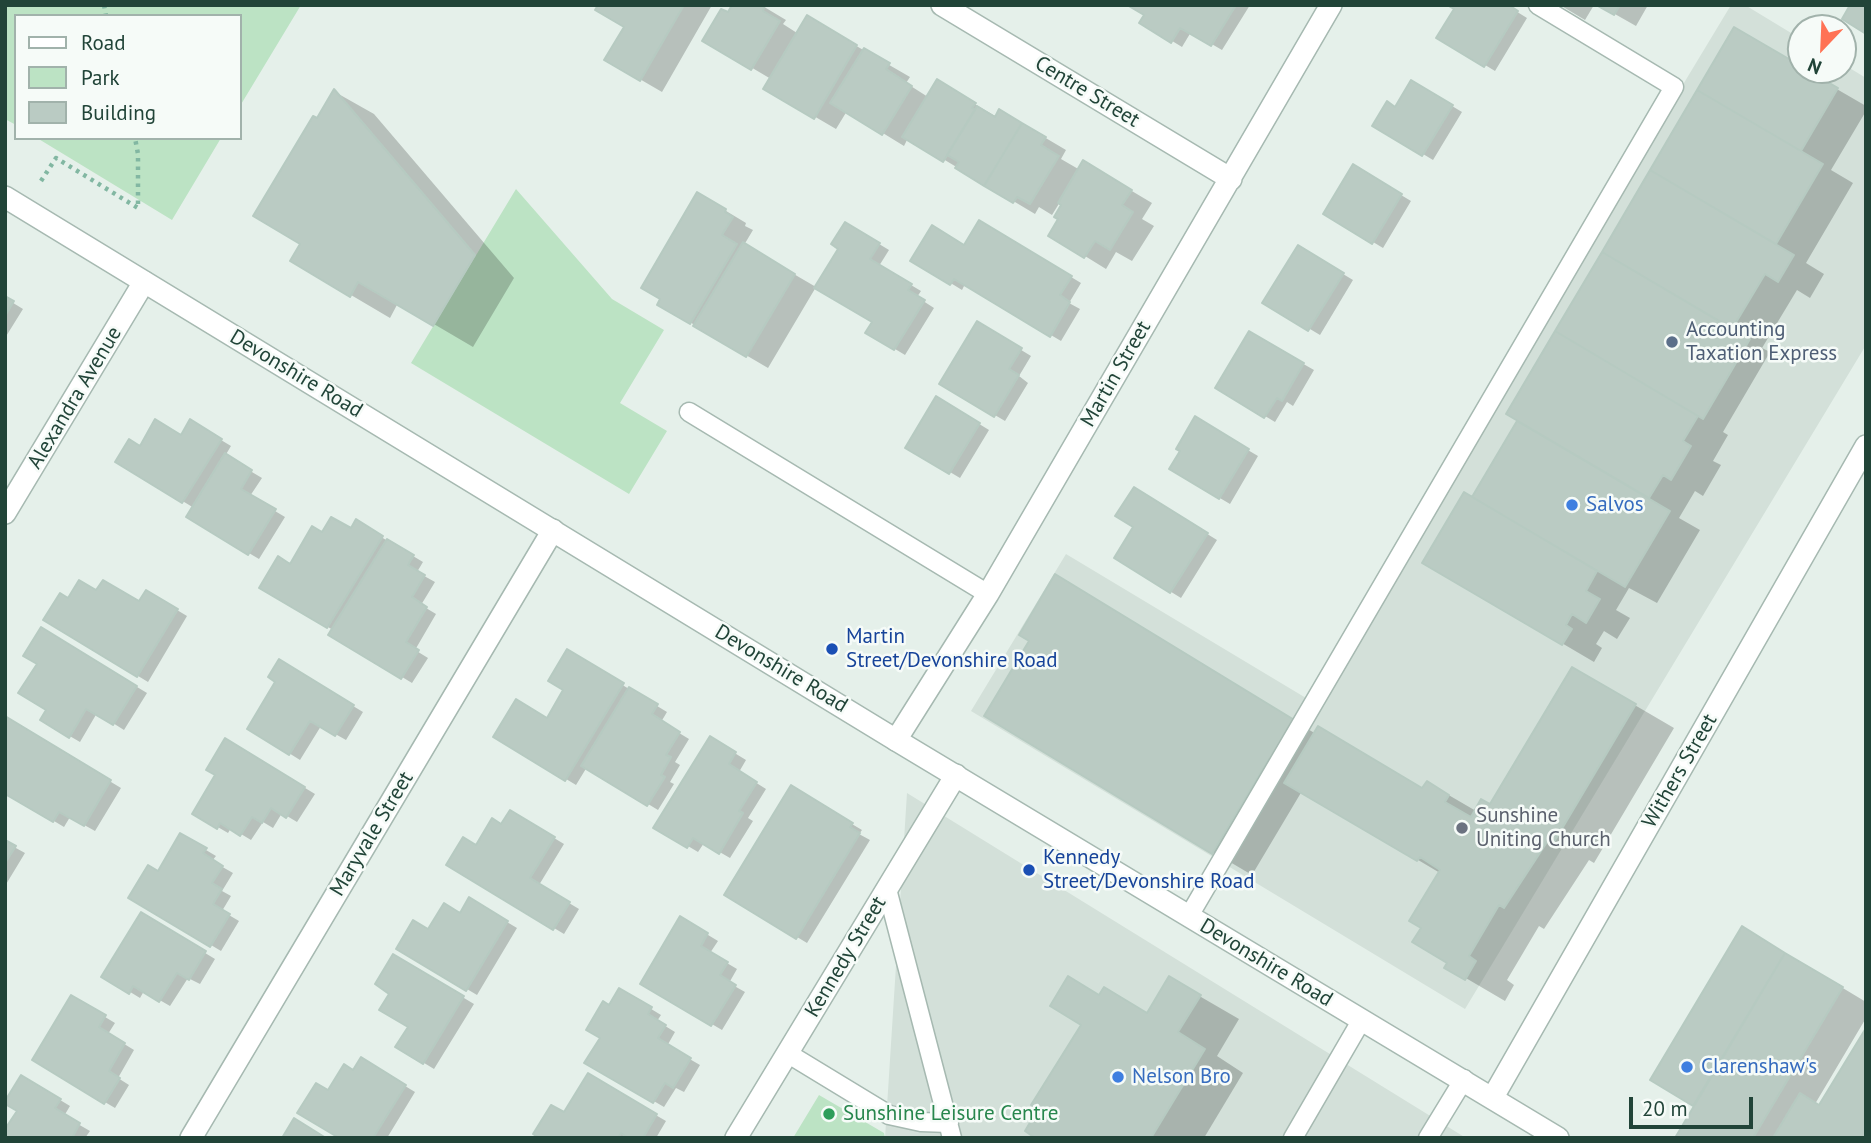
<!DOCTYPE html>
<style>
body{margin:0}
#map{position:relative;width:1871px;height:1143px;overflow:hidden;background:#e5f0ea;font-family:"PT Sans",sans-serif}
canvas{display:block}
.frame{position:absolute;inset:0;border:7px solid #214438;pointer-events:none}
.legend{position:absolute;left:14px;top:14px;width:228px;height:126px;box-sizing:border-box;background:#f6fbf8;border:2px solid #a1b2ab;margin:0;padding:9px 12px;list-style:none;font-size:21px;color:#214438}
.legend li{display:flex;align-items:center;gap:14px;height:35px}
.legend b{width:35px;border:2px solid #a1b2ab}
.north{position:absolute;left:1787px;top:14px;width:70px;height:70px;box-sizing:border-box;background:#f6fbf8;border:2px solid #a1b2ab;border-radius:50%;rotate:203deg;font-size:19px;font-weight:700;line-height:28px;text-align:center;color:#214438}
.north::after{content:'';display:block;margin:auto;width:24px;height:32px;background:#ff7254;clip-path:polygon(50% 0,100% 100%,50% 72%,0 100%)}
.scale{position:absolute;left:1629px;top:1097px;width:124px;height:32px;box-sizing:border-box;border:4px solid #214438;border-top:0;padding-left:9px;font-size:21px;line-height:24px;white-space:nowrap;color:#214438;-webkit-text-stroke:5px #f6fbf8;paint-order:stroke}
</style>
<div id="map">
<canvas width="1871" height="1143"></canvas>
<div class="frame"></div>
<ul class="legend">
<li><b style="height:9px;background:#fff"></b>Road</li>
<li><b style="height:19px;background:#bce3c4"></b>Park</li>
<li><b style="height:19px;background:#bacbc3"></b>Building</li>
</ul>
<div class="north">N</div>
<div class="scale">20 m</div>
</div>
<script>
const ctx = document.querySelector('canvas').getContext('2d');
ctx.lineJoin = 'round';
function paint(path, color) { ctx.fillStyle = color; ctx.fill(path, 'evenodd'); }
function stroke(path, color, width, dash) { ctx.strokeStyle = color; ctx.lineWidth = width; ctx.lineCap = dash ? 'butt' : 'round'; ctx.setLineDash(dash || []); ctx.stroke(path); }
function write(font, color, halo, rows, align = 'center') {
  ctx.font = font + ' "PT Sans",sans-serif'; ctx.lineWidth = 5; ctx.setLineDash([]); ctx.textBaseline = 'middle'; ctx.strokeStyle = halo; ctx.fillStyle = color; for (const [text, x, y, turn = 0] of rows) {
    ctx.save(); ctx.translate(x, y); ctx.rotate((+turn || 0) * Math.PI / 180); ctx.textAlign = isNaN(turn) ? turn : align; if (halo) ctx.strokeText(text, 0, 0); ctx.fillText(text, 0, 0); ctx.restore();
  }
}
const built = new Path2D(`
 M1731,5H1745L1801,39V70H1843V64L1866,78V345L1465,1009L971,711L1066,554L1311,701Z
 M907,793L1466,1138H885Z`);
const green = new Path2D(`
 M5,5H301L240,106V16H16V125L5,119Z
 M37,138H221L172,220Z
 M516,189L612,299L664,330L620,403L667,431L629,494L411,363Z
 M819,1095L884,1133L885,1138H793Z`);
const shadow = new Path2D(`
 M600,5H712L662,92L607,60L626,26Z
 M761,5L786,20L783,24L797,33L808,18L910,77L906,83L928,97L937,82L997,117L1000,111L1066,150L1061,159L1080,170L1105,175L1152,203L1142,219L1154,226L1132,261L1116,252L1106,269L1051,235L1061,219L1064,204L1060,202L1052,215L1039,207L1035,214L908,138L904,146L847,111L836,129L766,88L771,79L705,40L729,15Z
 M1130,5H1250L1222,50L1191,32L1182,47L1141,22L1146,15Z
 M1506,5L1527,18L1495,71L1439,37L1456,9Z
 M1560,5H1594L1585,20Z
 M1599,5H1648L1636,26Z
 M1735,30L1866,106V111L1831,170L1853,183L1806,263L1824,274L1810,298L1797,290L1762,348L1770,352L1723,432L1728,435L1713,461L1721,465L1703,496L1695,491L1679,518L1700,530L1657,603L1629,588L1616,610L1630,618L1617,639L1604,631L1596,644L1602,648L1594,662L1424,562L1473,499L1519,420L1604,251Z
 M1412,82L1462,112L1433,160L1375,125L1396,109Z
 M335,92L374,114L514,278L473,347L398,303L390,318L351,295L302,244L318,121Z
 M1354,167L1411,201L1383,248L1325,213Z
 M698,194L746,223L745,226L753,230L744,245L816,287L768,368L659,304Z
 M980,222L1081,283L1069,303L1080,309L1061,341L965,284L962,290L913,260L965,247Z
 M846,224L889,250L879,266L921,291L917,297L934,308L905,355L867,332L874,322L840,248Z
 M1298,247L1353,280L1320,335L1265,302Z
 M5,298L23,309L5,338Z
 M977,323L1031,356L1019,376L1028,383L1005,421L941,383Z
 M1249,333L1314,370L1293,406L1287,402L1275,422L1217,387Z
 M937,398L989,430L960,478L908,447Z
 M1195,419L1258,456L1230,504L1171,469Z
 M191,422L231,446L225,456L262,478L250,496L285,517L259,559L188,517L194,508L117,461L140,447L181,437Z
 M1144,495L1217,540L1181,598L1116,558L1136,526Z
 M356,522L423,562L417,572L435,582L421,605L436,614L415,650L428,658L412,683L331,634L333,630L261,587L290,566L323,534L351,530Z
 M97,592L140,604L147,592L187,616L148,682L46,620L68,600Z
 M1095,599L1316,734L1423,790L1428,783L1476,811L1491,807L1573,669L1674,728L1594,863L1589,860L1544,929L1539,926L1507,980L1514,985L1505,1001L1447,967L1449,963L1423,927L1440,873L1302,791L1252,875L1213,852Z
 M41,629L147,693L124,730L97,713L80,742L42,720L49,710L39,663Z
 M568,652L667,712L661,722L689,739L675,762L680,765L670,782L674,784L658,810L587,767L576,785L495,736L547,720L565,689Z
 M280,662L363,712L346,740L321,726L300,760L249,728L277,681Z
 M5,718L121,788L95,831L70,817L64,827L9,794L5,799Z
 M710,738L746,760L739,772L766,789L748,818L753,821L730,858L704,843L698,852L656,827Z
 M226,740L315,794L297,822L282,813L273,828L263,822L251,840L231,828L228,833L194,813L218,775Z
 M791,788L862,830L859,834L870,840L807,943L726,894Z
 M511,812L564,844L539,885L579,909L564,934L448,864L476,847L502,826Z
 M181,835L216,856L212,861L233,873L222,891L231,896L222,911L239,921L221,951L131,897L158,873Z
 M5,842L25,853L5,886Z
 M470,900L517,928L477,995L398,948L460,915Z
 M141,914L215,959L200,984L188,978L170,1006L144,991L140,998L104,976Z
 M680,918L718,941L710,953L737,969L729,983L745,992L722,1030L642,983Z
 M1773,946L1866,1002V1018L1815,1104L1866,1138H1679L1695,1105L1652,1079Z
 M394,956L474,1004L434,1069L398,1047L410,1027L392,993Z
 M1170,979L1239,1019L1217,1056L1243,1073L1204,1138H1039L1099,997L1147,1015Z
 M620,990L661,1015L657,1021L675,1032L667,1046L700,1065L684,1092L676,1088L664,1107L587,1062L602,1038L610,1007Z
 M72,997L115,1023L108,1034L134,1050L118,1078L129,1085L115,1108L34,1060Z
 M362,1060L415,1092L387,1138H342L328,1092L354,1072Z
 M588,1076L666,1121L656,1138H543L565,1115Z
 M22,1077L70,1106L64,1116L90,1131L85,1138H5L19,1110Z`);
const building = new Path2D(`
 M598,5H684L640,81L604,60L624,27L595,10Z
 M732,5H765L763,11L780,21L751,70L702,41L721,9L728,12Z
 M1127,5H1236L1211,46L1180,28L1171,43L1139,23L1144,15Z
 M1447,5H1509L1518,11L1484,67L1436,38L1454,9Z
 M1596,5H1620L1614,15Z
 M1850,5H1866V34L1842,19Z
 M807,15L857,45L814,119L763,89Z
 M1734,27L1801,66V70H1807L1838,88L1801,151L1697,90Z
 M864,48L890,63L886,69L912,86L882,135L830,103Z
 M937,79L976,103L972,108L975,110L943,162L902,137Z
 M1411,80L1453,105L1422,156L1372,126L1387,101L1395,107Z
 M334,89L475,255L433,326L358,282L350,297L290,261L300,244L253,216L313,116L317,118Z
 M1697,90L1823,164L1776,244L1650,170Z
 M977,106L995,117L999,109L1022,123L984,186L955,168L959,162L947,155Z
 M1022,123L1046,137L1041,145L1059,156L1030,204L1017,197L1013,203L984,186Z
 M1083,160L1132,190L1122,205L1133,212L1110,250L1095,241L1084,258L1048,236L1058,219L1054,217L1061,205L1058,203Z
 M1353,164L1402,194L1372,244L1323,214Z
 M1650,170L1794,255L1778,282L1765,274L1732,329L1602,252Z
 M697,192L726,209L725,212L733,217L722,235L737,244L690,324L657,305L660,299L641,288Z
 M979,220L1072,276L1060,295L1070,302L1050,337L954,279L950,285L910,261L932,225L964,245Z
 M845,222L880,243L870,259L912,284L908,290L925,300L894,350L865,333L872,322L814,288L838,249L831,244Z
 M743,242L795,274L746,357L693,326Z
 M1298,245L1344,273L1308,331L1262,303Z
 M1602,252L1750,339L1703,419L1555,331Z
 M5,296L14,301L5,316Z
 M977,321L1022,348L1009,369L1019,375L994,417L939,384Z
 M1249,331L1304,363L1282,401L1277,398L1264,418L1215,388Z
 M1555,331L1698,416L1683,441L1691,446L1671,480L1663,475L1649,498L1506,414Z
 M936,396L980,423L949,474L905,448Z
 M1195,416L1249,449L1219,499L1169,469L1180,451L1176,449Z
 M155,419L181,435L190,419L222,439L182,503L115,462L129,439L140,446Z
 M1517,421L1670,511L1625,587L1472,497Z
 M225,453L252,470L241,489L276,509L248,555L186,517Z
 M1134,487L1208,533L1170,593L1114,558L1133,527L1115,516Z
 M1464,492L1597,571L1586,591L1600,599L1586,623L1572,614L1566,625L1572,629L1562,645L1422,563Z
 M331,517L351,528L356,519L383,536L327,628L259,588L278,556L290,564L312,526L322,532Z
 M387,539L414,555L408,565L425,575L412,597L427,607L406,642L419,650L401,679L328,635Z
 M1055,574L1296,721L1272,760L1269,759L1212,854L984,716L1029,641L1019,635Z
 M79,580L96,590L103,580L139,601L146,590L178,609L137,677L43,620L60,593L68,598Z
 M41,627L137,686L113,725L86,709L69,738L40,720L46,710L18,693L37,664L23,656Z
 M567,649L624,683L565,781L493,737L516,699L547,718L563,690L548,681Z
 M279,659L354,705L335,736L310,721L289,755L247,729L275,682L268,677Z
 M1572,667L1636,704L1554,842L1549,839L1504,908L1499,905L1469,956L1476,961L1465,980L1444,968L1447,963L1412,942L1421,928L1409,921L1440,870L1420,857L1417,861L1284,783L1318,726L1422,788L1427,781L1449,795L1445,802L1471,817L1481,799L1490,804Z
 M629,687L658,704L652,714L680,732L666,755L671,757L661,775L665,777L647,806L581,766Z
 M5,716L111,780L84,826L59,812L53,822L5,794Z
 M710,736L736,752L729,764L757,782L739,811L743,813L719,854L693,838L687,848L653,828Z
 M225,738L305,787L286,818L271,808L262,823L252,817L240,836L220,823L217,829L192,814L215,775L206,770Z
 M791,785L853,823L850,827L860,833L796,939L724,895Z
 M510,810L555,837L530,878L570,902L553,930L446,865L463,837L476,845L492,818L501,824Z
 M180,833L207,848L203,853L223,866L212,883L222,889L213,904L230,914L210,947L128,898L148,865L158,871Z
 M5,840L16,846L5,863Z
 M469,897L508,921L466,991L396,949L413,920L428,929L444,903L460,913Z
 M141,912L206,951L189,980L177,973L159,1002L133,986L129,994L101,977Z
 M680,916L708,933L701,946L728,962L720,975L736,985L711,1026L640,984Z
 M1742,926L1785,953L1693,1106L1650,1080Z
 M1785,953L1843,987L1753,1138H1675Z
 M393,954L464,996L423,1064L395,1047L408,1027L379,1010L389,994L375,984Z
 M1068,976L1099,995L1104,987L1147,1013L1169,976L1201,995L1178,1032L1205,1049L1151,1138H1035L1025,1131L1038,1109L1031,1105L1081,1025L1050,1006Z
 M619,988L652,1007L648,1014L666,1025L658,1038L691,1058L673,1088L665,1083L653,1103L584,1063L600,1038L586,1030L603,1001L609,1005Z
 M71,995L106,1015L99,1027L125,1043L109,1071L120,1078L104,1104L32,1060Z
 M1866,1028V1138H1773L1800,1093L1819,1105Z
 M361,1057L406,1085L373,1138H339L297,1113L316,1083L328,1090L344,1064L353,1070Z
 M588,1073L657,1114L643,1138H628L621,1133L618,1138H539L533,1134L551,1105L564,1112Z
 M21,1075L61,1099L55,1108L80,1123L72,1138H5V1129L17,1111L5,1104V1101Z
 M294,1118L326,1138H282Z`);
const path = new Path2D(`
 M104,5L106,16
 M41,181L56,158L138,208V154L135,138`);
const service = new Path2D(`
 M689,412L988,594
 M887,889L952,1138
 M1189,916L1674,87L1538,5
 M787,1053L889,1115L921,1122L949,1123
 M1293,1138L1361,1021
 M1428,1138L1464,1079`);
const minor = new Path2D(`
 M942,5L1231,179
 M5,513L144,282
 M896,740L988,594L1331,5
 M191,1138L553,530
 M736,1138L956,775`);
const tertiary = new Path2D(`
 M5,197L896,740L1558,1138
 M1493,1097L1866,446`);
const markers = [
 [1672,342,7,"#5c6f8a"],
 [1572,505,7,"#3f7fe0"],
 [832,649,7,"#1a4fb4"],
 [1462,828,7,"#6b7280"],
 [1029,870,7,"#1a4fb4"],
 [1687,1067,7,"#3f7fe0"],
 [1118,1077,7,"#3f7fe0"],
 [829,1114,7,"#2e9e5b"]
];
const streetNames = [
 ["Centre Street",1087,92,31],
 ["Devonshire Road",296,374,31],
 ["Martin Street",1116,374,-60],
 ["Alexandra Avenue",75,398,-59],
 ["Devonshire Road",781,669,31],
 ["Withers Street",1680,771,-60],
 ["Maryvale Street",372,834,-59],
 ["Kennedy Street",846,957,-59],
 ["Devonshire Road",1266,963,31]
];
const serviceNames = [
 ["Accounting",1686,330],
 ["Taxation Express",1686,354]
];
const shopNames = [
 ["Salvos",1586,505],
 ["Clarenshaw's",1701,1067],
 ["Nelson Bro",1132,1077]
];
const transitNames = [
 ["Martin",846,637],
 ["Street/Devonshire Road",846,661],
 ["Kennedy",1043,858],
 ["Street/Devonshire Road",1043,882]
];
const worshipNames = [
 ["Sunshine",1476,816],
 ["Uniting Church",1476,840]
];
const leisureNames = [
 ["Sunshine Leisure Centre",843,1114]
];
paint(built, '#d3e0d9');
paint(green, '#bce3c4');
paint(shadow, '#0003');
paint(building, '#bacbc3');
stroke(building, '#b6cac1', 2);
stroke(service, '#a6b9b1', 21);
stroke(minor, '#a6b9b1', 24);
stroke(tertiary, '#a6b9b1', 24);
stroke(path, '#82b7a2', 4.5, [3.5, 5]);
stroke(service, '#fff', 18);
stroke(minor, '#fff', 21);
stroke(tertiary, '#fff', 21);
for (const [x, y, r, color] of markers) { const dot = new Path2D(); dot.arc(x, y, r, 0, 2 * Math.PI); ctx.fillStyle = color; ctx.fill(dot); stroke(dot, '#f6fbf8', 2.5); }
write('21px', '#214438', '#f6fbf8', streetNames);
write('21px', '#4e5e75', '#f6fbf8', serviceNames, 'left');
write('21px', '#366cbe', '#f6fbf8', shopNames, 'left');
write('21px', '#164399', '#f6fbf8', transitNames, 'left');
write('21px', '#5b616d', '#f6fbf8', worshipNames, 'left');
write('21px', '#27864d', '#f6fbf8', leisureNames, 'left');
</script>
